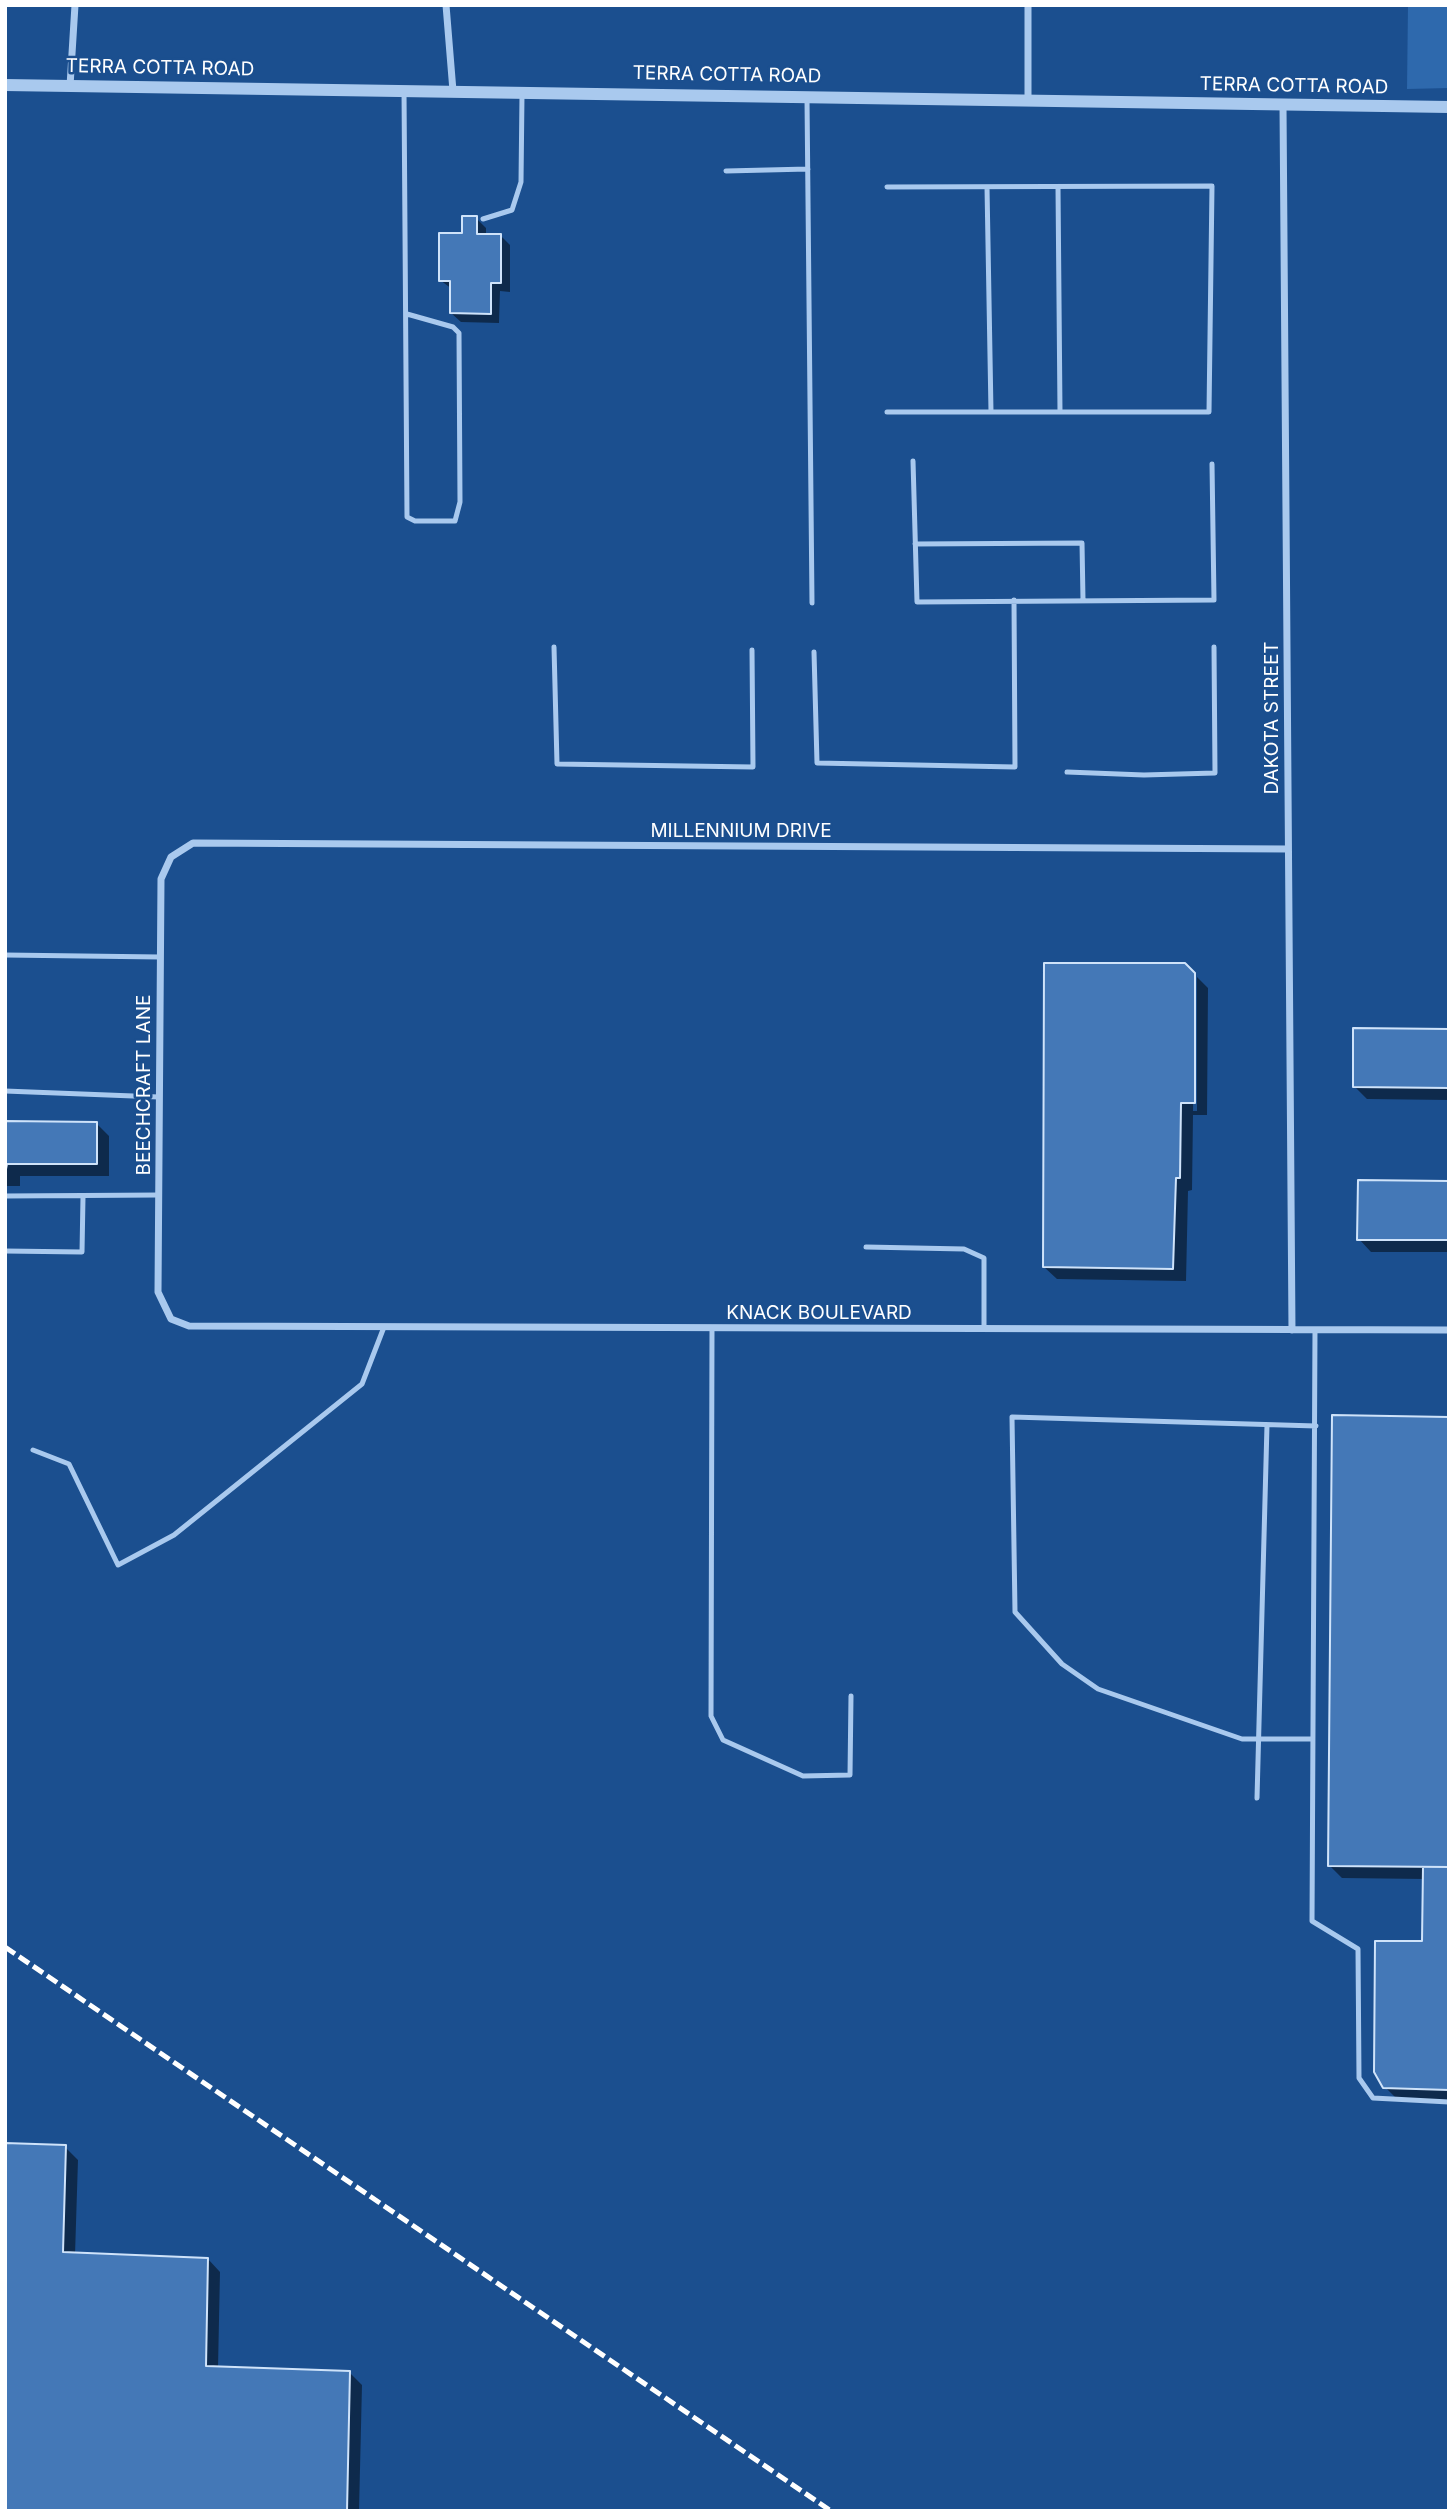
<!DOCTYPE html>
<style>
body{margin:0}
#map{position:relative;width:1454px;height:2516px;overflow:hidden;background:#1b4f8f;font-family:Inter,sans-serif}
canvas{display:block}
.frame{position:absolute;inset:0;border:7px solid #fff;pointer-events:none}
</style>
<div id="map">
<canvas width="1454" height="2516"></canvas>
<div class="frame"></div>
</div>
<script>
const ctx = document.querySelector('canvas').getContext('2d');
ctx.lineJoin = 'round';
function paint(path, color) { ctx.fillStyle = color; ctx.fill(path, 'evenodd'); }
function stroke(path, color, width, dash) { ctx.strokeStyle = color; ctx.lineWidth = width; ctx.lineCap = dash ? 'butt' : 'round'; ctx.setLineDash(dash || []); ctx.stroke(path); }
function write(font, color, halo, rows, align = 'center') {
  ctx.font = font + ' Inter,sans-serif'; ctx.lineWidth = 5; ctx.setLineDash([]); ctx.textBaseline = 'middle'; ctx.strokeStyle = halo; ctx.fillStyle = color; for (const [text, x, y, turn = 0] of rows) {
    ctx.save(); ctx.translate(x, y); ctx.rotate((+turn || 0) * Math.PI / 180); ctx.textAlign = isNaN(turn) ? turn : align; if (halo) ctx.strokeText(text, 0, 0); ctx.fillText(text, 0, 0); ctx.restore();
  }
}
const green = new Path2D(`
 M1408,5H1449V88L1407,89Z`);
const shadow = new Path2D(`
 M476,218L486,228V236H501L510,245V292L500,291L499,323L461,322L451,313L452,289L440,280Z
 M1194,975L1193,1111H1197V977L1208,988L1207,1115H1193L1192,1190L1188,1191L1186,1281L1057,1279L1044,1267Z
 M1449,1031V1100L1367,1099L1354,1086Z
 M5,1123H96L109,1136V1176H20V1186H5Z
 M1449,1183V1252H1371L1359,1239Z
 M1449,1418V2102L1398,2100L1385,2087L1424,1943L1425,1879L1342,1878L1330,1866Z
 M65,2147L78,2160L75,2255L208,2259L220,2272L218,2368L349,2372L362,2385L359,2511H5Z`);
const building = new Path2D(`
 M462,216H477V234H501V283H491V314L450,313V281H439V233H462Z
 M1044,963H1185L1195,973V1103H1181L1180,1178H1176L1173,1269L1043,1267Z
 M1353,1028L1449,1029V1088L1353,1087Z
 M5,1121L97,1122V1164H7L5,1174Z
 M1358,1180L1449,1181V1240H1357Z
 M1332,1415L1449,1417V1867L1328,1866Z
 M1423,1867H1449V2090L1383,2088L1374,2072L1375,1941H1422Z
 M5,2143L66,2145L63,2252L208,2258L206,2366L350,2371L347,2511H5Z`);
const service = new Path2D(`
 M404,90L407,517L415,521H455L460,502L459,333L453,327L407,314
 M807,99L812,603
 M726,171L808,169
 M887,187L1212,186L1209,412H887
 M987,187L991,412
 M1058,187L1060,412
 M483,219L512,210L521,182L522,95
 M913,461L917,602L1214,600L1212,464
 M915,544L1082,543L1083,600
 M554,647L557,764L753,767L752,650
 M814,652L817,763L1015,767L1014,600
 M1067,772L1144,775L1215,773L1214,647
 M5,955L160,957
 M5,1091L159,1097
 M5,1196L159,1195
 M866,1247L964,1249L984,1258V1329
 M5,1251L82,1252L83,1197
 M712,1328L711,1716L723,1740L803,1776L850,1775L851,1696
 M1315,1330L1312,1921L1358,1949L1359,2078L1373,2098L1449,2102
 M33,1450L69,1464L118,1565L174,1535L362,1384L384,1327
 M1311,1739H1242L1098,1689L1062,1664L1015,1612L1012,1417L1316,1426
 M1257,1798L1267,1425`);
const minor = new Path2D(`
 M446,5L453,91
 M1028,5V102
 M70,86L75,5
 M1283,105L1292,1330
 M1288,849L193,843L171,857L161,879L158,1292L171,1319L189,1326L1449,1330`);
const tertiary = new Path2D(`
 M5,85L1449,107`);
const rail = new Path2D(`
 M5,1947L831,2511`);
const streetNames = [
 ["TERRA COTTA ROAD",160,68,1],
 ["TERRA COTTA ROAD",727,75,1],
 ["TERRA COTTA ROAD",1294,86,1],
 ["DAKOTA STREET",1272,718,-90],
 ["MILLENNIUM DRIVE",741,831],
 ["BEECHCRAFT LANE",144,1085,-90],
 ["KNACK BOULEVARD",819,1313]
];
paint(green, '#2e69ad');
paint(shadow, '#0007');
paint(building, '#4478b7');
stroke(building, '#cfe3fa', 2);
stroke(service, '#a9c9ee', 5);
stroke(minor, '#a9c9ee', 7);
stroke(tertiary, '#a9c9ee', 12);
stroke(rail, '#fff', 5, [12, 5]);
write('19px', '#fff', '#1b4f8f', streetNames);
</script>
